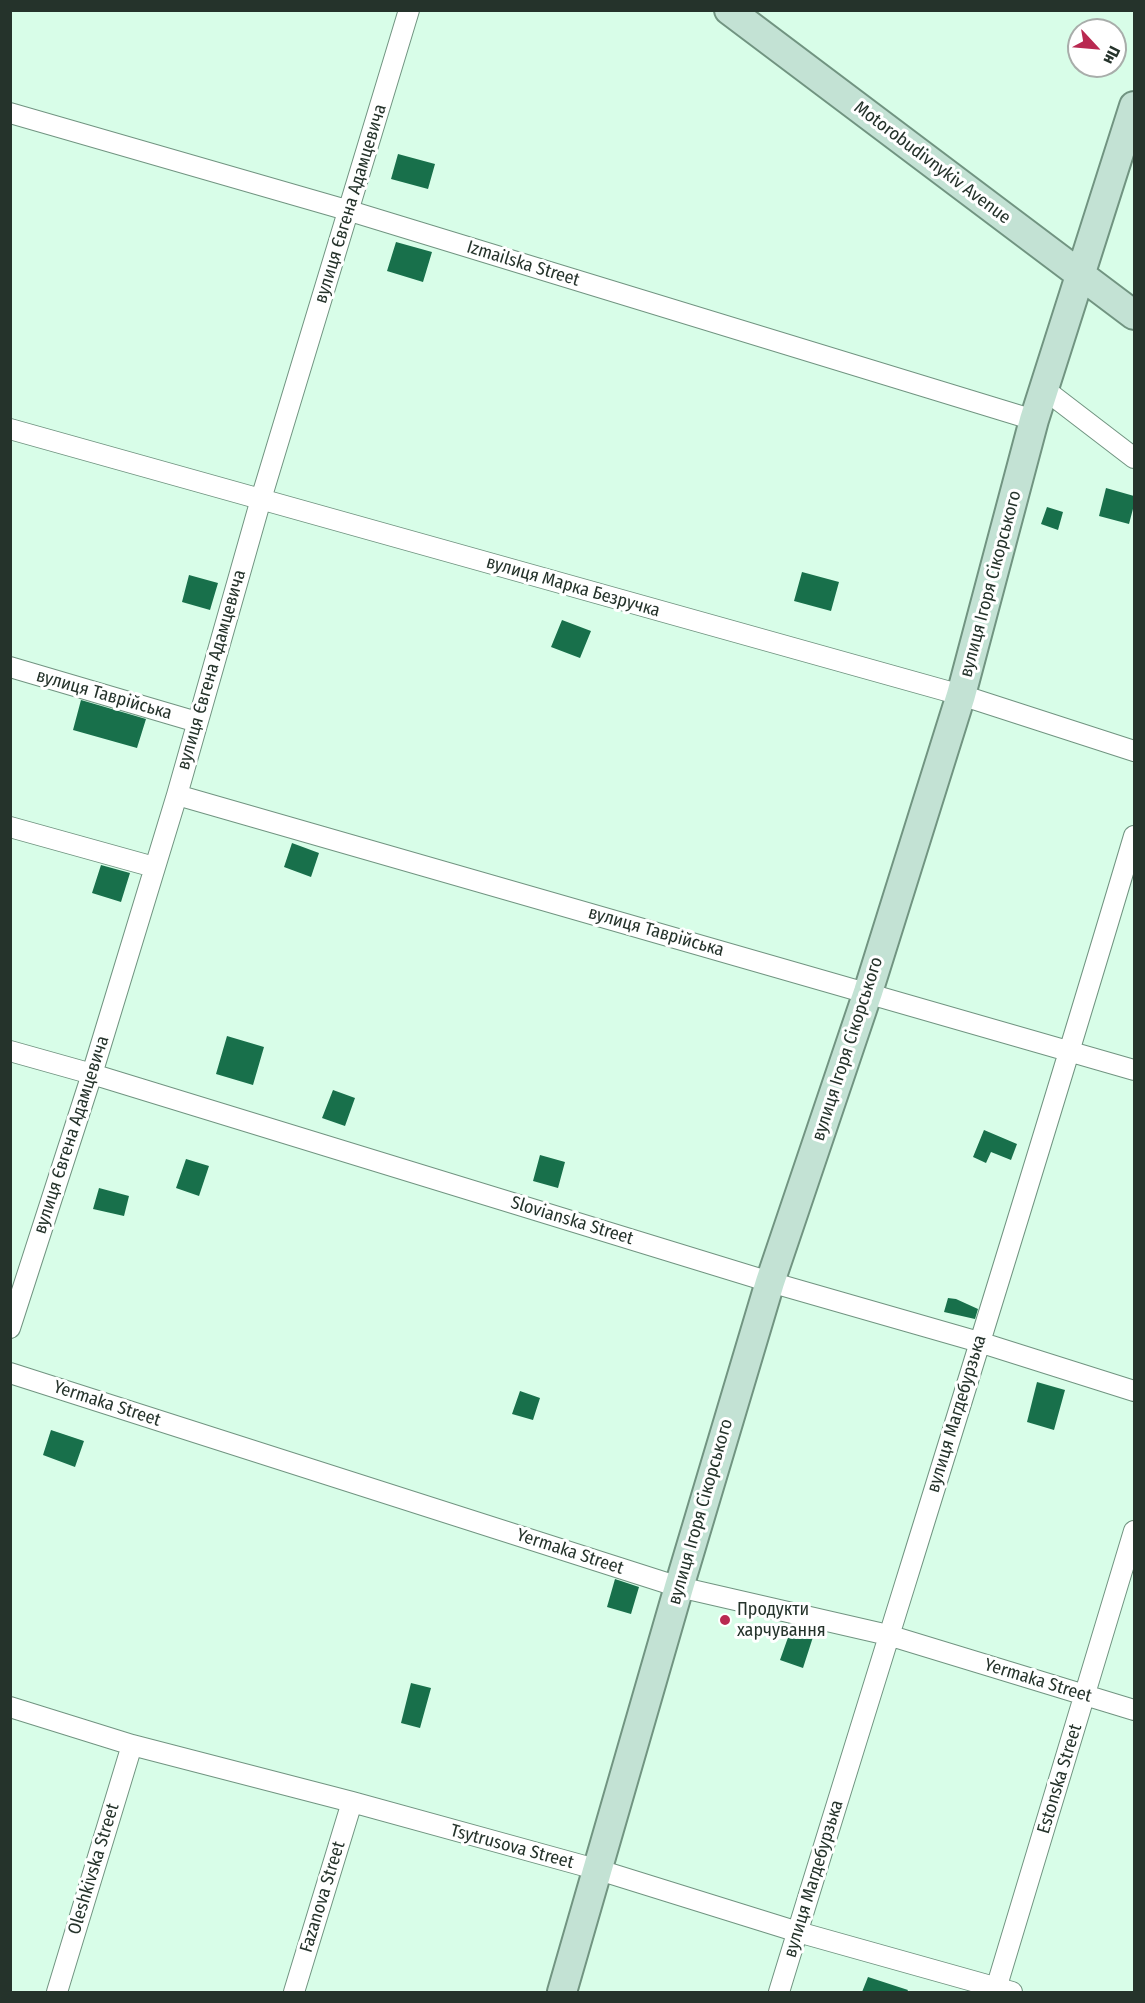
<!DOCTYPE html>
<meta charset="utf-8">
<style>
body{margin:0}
#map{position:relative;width:1145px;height:2003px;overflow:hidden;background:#d8fde8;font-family:"Fira Sans Condensed",sans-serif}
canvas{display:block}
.frame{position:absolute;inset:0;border:12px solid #25332b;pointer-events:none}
.north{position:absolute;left:1067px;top:18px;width:60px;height:60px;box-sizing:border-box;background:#fff;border:2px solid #a8adaa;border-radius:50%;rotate:116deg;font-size:16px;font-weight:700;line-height:24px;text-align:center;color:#25332b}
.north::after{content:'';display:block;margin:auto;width:21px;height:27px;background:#b92951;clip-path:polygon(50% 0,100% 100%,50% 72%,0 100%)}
</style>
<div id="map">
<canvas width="1145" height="2003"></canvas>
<div class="frame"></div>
<div class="north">Пн</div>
</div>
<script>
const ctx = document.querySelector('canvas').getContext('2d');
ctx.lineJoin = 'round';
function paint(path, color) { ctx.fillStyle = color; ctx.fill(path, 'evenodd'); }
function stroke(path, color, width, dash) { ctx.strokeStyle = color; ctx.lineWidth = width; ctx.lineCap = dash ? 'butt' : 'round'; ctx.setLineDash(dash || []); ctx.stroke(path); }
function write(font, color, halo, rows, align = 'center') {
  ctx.font = font + ' "Fira Sans Condensed",sans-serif'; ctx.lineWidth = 6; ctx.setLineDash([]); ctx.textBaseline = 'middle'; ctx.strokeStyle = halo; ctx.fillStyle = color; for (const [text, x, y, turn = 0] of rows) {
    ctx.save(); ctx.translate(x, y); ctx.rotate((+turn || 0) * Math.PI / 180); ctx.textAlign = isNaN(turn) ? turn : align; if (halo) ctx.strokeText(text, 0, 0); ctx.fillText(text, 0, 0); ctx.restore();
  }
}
const building = new Path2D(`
 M398,154L435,164L428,189L391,179Z
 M396,242L432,252L423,282L387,271Z
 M1106,488L1134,496V505L1129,524L1099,516Z
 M1047,507L1063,512L1058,530L1041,524Z
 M802,572L839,582L831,611L794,601Z
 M189,575L218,583L210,610L182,602Z
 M562,620L591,631L580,658L551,647Z
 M81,700L146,719L137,748L73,730Z
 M292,843L319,853L311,877L284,867Z
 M101,865L130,873L121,902L92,893Z
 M227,1036L264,1047L253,1085L216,1074Z
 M333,1090L355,1098L345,1126L322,1118Z
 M984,1130L1017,1144L1011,1160L991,1152L986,1163L973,1157Z
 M540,1155L565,1162L558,1188L533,1181Z
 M186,1159L209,1166L199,1196L176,1188Z
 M99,1188L129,1196L124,1216L93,1209Z
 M948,1298L956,1299L978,1309L975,1319L944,1312Z
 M1037,1382L1065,1390L1054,1430L1027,1422Z
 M520,1391L540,1398L533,1420L512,1414Z
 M51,1430L84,1441L75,1467L43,1455Z
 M615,1579L639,1587L631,1614L607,1607Z
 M791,1629L813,1637L803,1668L780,1660Z
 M411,1683L431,1688L420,1728L401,1723Z
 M868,1977L908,1990L907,1992H862Z`);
const street = new Path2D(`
 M10,113L350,211L1034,420
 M1044,389L1134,458
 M10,429L961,695L1134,751
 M10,667L197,722
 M177,795L1134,1070
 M10,827L154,867
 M10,1051L92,1074L770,1282L979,1342L1134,1391
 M10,1328L92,1074L177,795L261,499L409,10
 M10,1373L679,1587L888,1635L1134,1710
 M10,1707L132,1745L352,1802L599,1870L798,1932L1012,1992
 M57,1992L132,1745
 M294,1992L352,1802
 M779,1992C897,1607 1019,1223 1134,836
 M995,1992L1134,1531`);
const secondary = new Path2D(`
 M729,10L1134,315
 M562,1992L679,1587L770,1282L868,992L961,695L1034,420L1134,106`);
const markers = [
 [725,1620,6,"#b92951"]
];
const streetNames = [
 ["Motorobudivnykiv Avenue",932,163,37],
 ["вулиця Євгена Адамцевича",351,204,-73],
 ["Izmailska Street",523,264,17],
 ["вулиця Ігоря Сікорського",991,584,-75],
 ["вулиця Марка Безручка",573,587,16],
 ["вулиця Євгена Адамцевича",212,670,-74],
 ["вулиця Таврійська",104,695,16],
 ["вулиця Таврійська",656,932,16],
 ["вулиця Ігоря Сікорського",848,1049,-72],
 ["вулиця Євгена Адамцевича",72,1135,-72],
 ["Slovianska Street",572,1221,17],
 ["Yermaka Street",107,1404,18],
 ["вулиця Магдебурзька",957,1414,-73],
 ["вулиця Ігоря Сікорського",701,1512,-74],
 ["Yermaka Street",570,1552,18],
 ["Yermaka Street",1038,1681,17],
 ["Estonska Street",1060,1779,-73],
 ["Tsytrusova Street",512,1847,15],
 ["Oleshkivska Street",94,1869,-73],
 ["вулиця Магдебурзька",814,1879,-73],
 ["Fazanova Street",323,1897,-73]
];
const poiNames = [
 ["Продукти",737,1610],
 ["харчування",737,1631]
];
paint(building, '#18704b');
stroke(street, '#719481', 22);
stroke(secondary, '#719481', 32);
stroke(street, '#fff', 20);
stroke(secondary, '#c3e2d4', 28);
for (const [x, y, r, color] of markers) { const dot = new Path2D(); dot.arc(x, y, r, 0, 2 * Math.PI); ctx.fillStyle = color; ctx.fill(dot); stroke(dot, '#fff', 2); }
write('18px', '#25332b', '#fff', streetNames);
write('18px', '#25332b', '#fff', poiNames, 'left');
</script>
